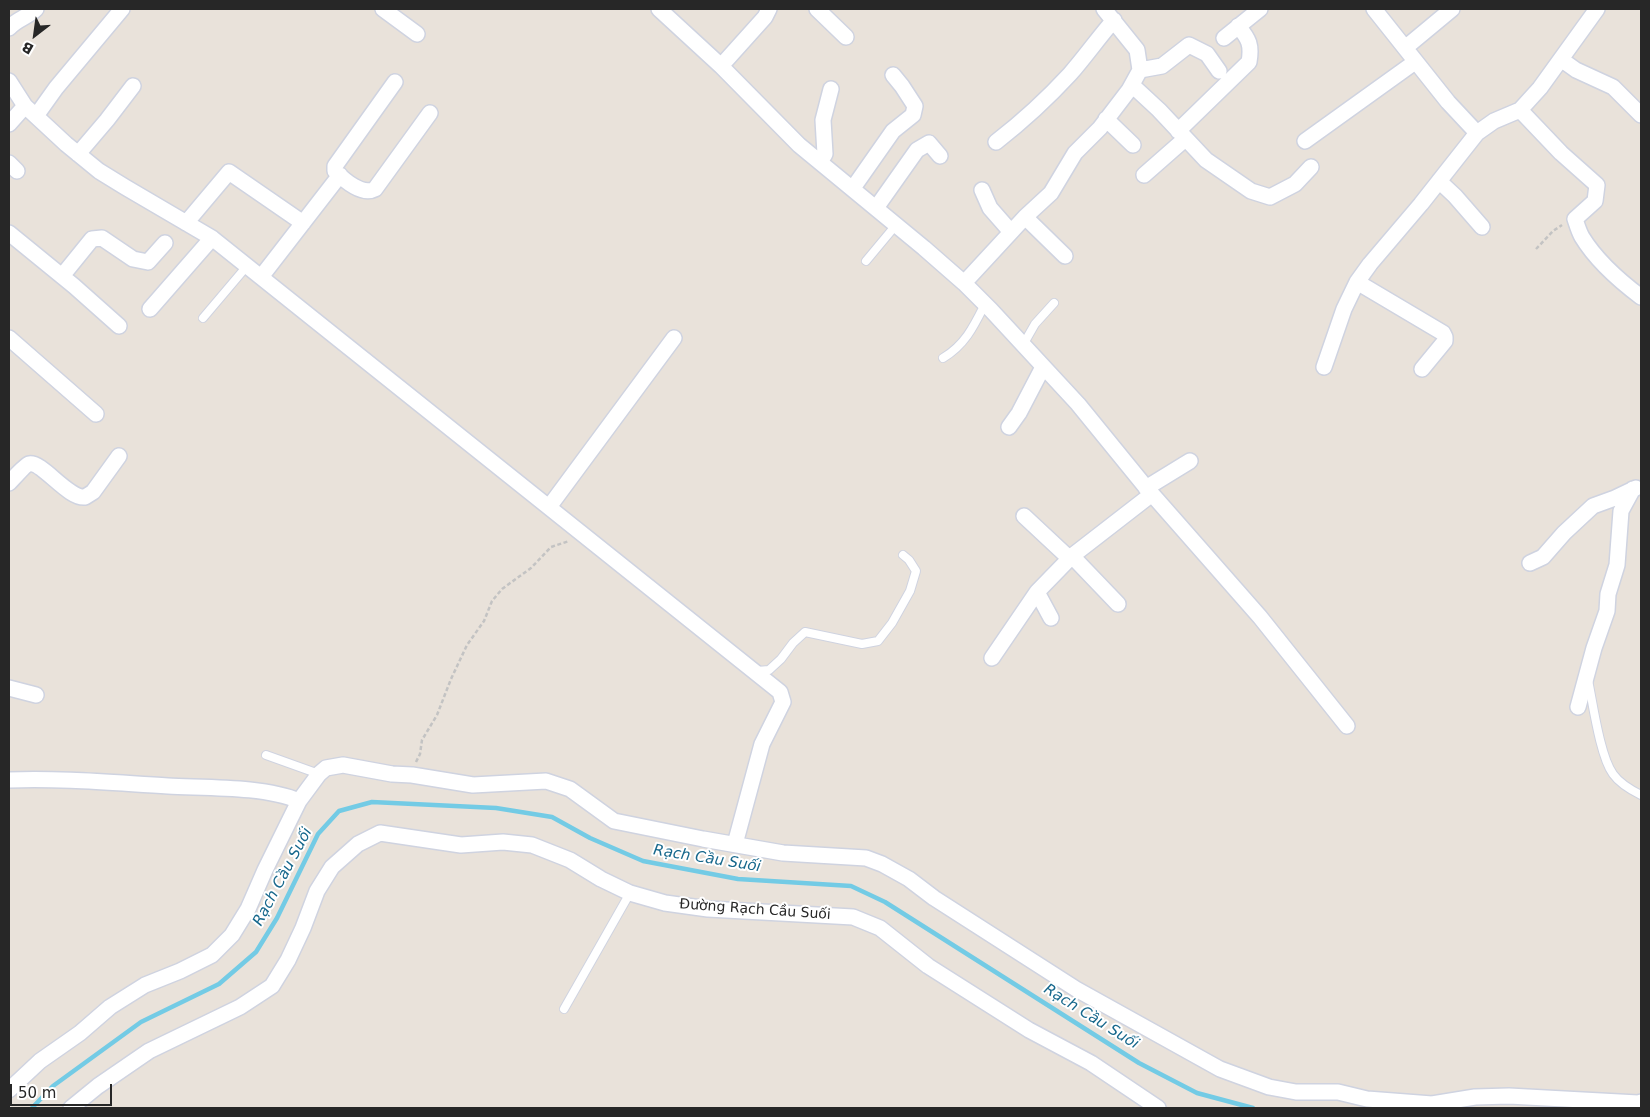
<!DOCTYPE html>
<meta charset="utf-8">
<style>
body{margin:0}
#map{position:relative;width:1650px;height:1117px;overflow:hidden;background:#e9e2da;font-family:"DejaVu Sans",sans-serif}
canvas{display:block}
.frame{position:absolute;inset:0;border:10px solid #272727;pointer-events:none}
.north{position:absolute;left:10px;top:10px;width:50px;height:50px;-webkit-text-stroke:4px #fff;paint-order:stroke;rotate:210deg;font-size:14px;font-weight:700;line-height:20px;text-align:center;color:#272727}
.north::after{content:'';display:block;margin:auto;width:18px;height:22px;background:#272727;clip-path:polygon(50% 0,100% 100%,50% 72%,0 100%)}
.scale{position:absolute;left:10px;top:1084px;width:102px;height:22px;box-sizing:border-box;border:2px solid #272727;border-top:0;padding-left:6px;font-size:15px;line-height:18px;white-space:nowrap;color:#272727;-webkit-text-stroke:4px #fff;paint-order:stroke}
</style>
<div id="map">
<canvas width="1650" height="1117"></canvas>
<div class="frame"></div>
<div class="north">B</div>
<div class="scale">50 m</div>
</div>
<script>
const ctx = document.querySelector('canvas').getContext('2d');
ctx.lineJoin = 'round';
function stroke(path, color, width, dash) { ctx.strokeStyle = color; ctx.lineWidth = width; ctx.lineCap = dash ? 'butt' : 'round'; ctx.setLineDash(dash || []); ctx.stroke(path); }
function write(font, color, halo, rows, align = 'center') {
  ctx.font = font + ' "DejaVu Sans",sans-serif'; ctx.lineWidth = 4; ctx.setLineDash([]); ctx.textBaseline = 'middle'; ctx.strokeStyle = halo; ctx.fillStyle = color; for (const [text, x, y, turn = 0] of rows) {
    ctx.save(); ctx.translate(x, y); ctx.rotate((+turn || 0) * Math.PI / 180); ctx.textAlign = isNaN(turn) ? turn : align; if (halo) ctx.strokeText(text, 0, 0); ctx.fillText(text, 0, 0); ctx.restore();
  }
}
const stream = new Path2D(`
 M32,1108L53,1086L141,1022L219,984L256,952L277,918L318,834L339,811L372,802L496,808L552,817L590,838L643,861L738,879L851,886L885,902L1139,1063L1197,1093L1253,1108`);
const path = new Path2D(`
 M1536,249L1553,231L1562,225
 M416,762L420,754L422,740L437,715L451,679L467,645L484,621L492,601L502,589L531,568L551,547L569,541`);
const service = new Path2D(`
 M866,261L896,225
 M203,318L247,266
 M1023,345L1035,324L1054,303
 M943,358C965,345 974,326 985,304
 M757,671L769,670L781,659L793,643L805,632L862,644L878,641L892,623L910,591L916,571L909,560L903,555
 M1588,680C1593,704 1600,756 1613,774C1620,784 1631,790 1641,795
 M266,755L319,774
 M564,1009L630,893`);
const minor = new Path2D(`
 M383,9L417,34
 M659,9L721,66L799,145L924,248L964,283L991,310L1078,404L1144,485L1260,617L1347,726
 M817,9L846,37
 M1374,9L1448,102L1477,133
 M9,28C17,19 28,17 36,9
 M1224,38L1260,9
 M1405,48L1452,9
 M1562,60L1576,70L1613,87L1641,115
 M721,66L765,17L769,9
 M1140,70L1162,66L1189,45L1207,54L1219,71
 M9,81L25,106L66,144L99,171L125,187L212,238L780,692L783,702L762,744L735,844
 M395,82L335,166V171C344,180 362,196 375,189L430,113
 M1132,85L1159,110L1206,160L1251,191L1270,197L1295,184L1311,167
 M1520,110L1561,153L1597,185L1595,201L1575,219C1577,225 1579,232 1582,237C1596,260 1621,282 1641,297
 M36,116L56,88L122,9
 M1106,119L1133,145
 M9,124L25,106
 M1178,131L1249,62C1252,45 1249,39 1238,26
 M1305,141L1415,62
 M996,142C1023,121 1047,99 1070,74C1085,57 1099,37 1114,20
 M78,154L107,120L133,86
 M820,162L825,154L823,120L831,89
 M9,163L17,171
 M1144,175L1185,139
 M1439,181L1455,196L1482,227
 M853,188L893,131L913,115L915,106L902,86L893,75
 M982,190L990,208L1011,232
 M876,208L917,150L929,143L940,156
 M1025,217L1065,256
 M186,223L229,172L303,223
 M9,233L74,286L119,326
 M62,276L92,239L102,238L133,259L148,262L165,243
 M261,277L340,175
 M1357,282L1443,333L1445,337V341L1422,369
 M964,283L1025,217L1051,193L1075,153L1100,128L1129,90L1140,70L1137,50L1104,9
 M150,309L212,238
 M9,338L96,414
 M1324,367L1344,309L1357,282L1370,264L1421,204L1477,133L1494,121L1520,110L1540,88L1597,9
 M1009,427L1019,413L1043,367
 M9,483C13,479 25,465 29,464C42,461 68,499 85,497L93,492L119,456
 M1146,488L1190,461
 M549,507L674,338
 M1024,516L1069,558
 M1072,556L1118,604
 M1530,563L1543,557L1564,533L1593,506L1615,498L1636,488
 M1051,618L1037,592L1072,556L1152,494
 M992,658L1037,592
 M9,688L36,695
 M1578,707L1594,648L1607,611L1608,594L1617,565L1621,511L1633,489
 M9,780C62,778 115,783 168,786C206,788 265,786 299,801
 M9,1090L40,1061L80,1033L110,1007L145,985L180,971L212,955L232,935L248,909L265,870L299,801L319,774L326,768L343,765L392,774L412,775L473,785L546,781L570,789L614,821L703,839L783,853L866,858L882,864L909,879L934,898L1076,989L1220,1069L1269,1087L1296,1092H1338L1367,1099L1432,1104L1475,1097L1509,1096L1638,1103L1641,1102
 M71,1108L98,1086L149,1051L240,1007L272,986L288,960L303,928L317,891L332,867L358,844L380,833L461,845L503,842L532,845L570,860L601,879L630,893L665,903L708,909L853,917L880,928L928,966L1029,1030L1091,1063L1158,1108`);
const streetNames = [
 ["Đường Rạch Cầu Suối",755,910,4]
];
const waterNames = [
 ["Rạch Cầu Suối",707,859,9],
 ["Rạch Cầu Suối",283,877,-62],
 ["Rạch Cầu Suối",1091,1017,32]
];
stroke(stream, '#73cbe5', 4.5);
stroke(service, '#cfd3e0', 10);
stroke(minor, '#cfd3e0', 18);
stroke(path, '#c3c3c3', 2.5, [4, 2.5]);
stroke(service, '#fff', 8);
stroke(minor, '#fff', 15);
write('14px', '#272727', '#fff', streetNames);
write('italic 15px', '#17688c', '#fff', waterNames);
</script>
